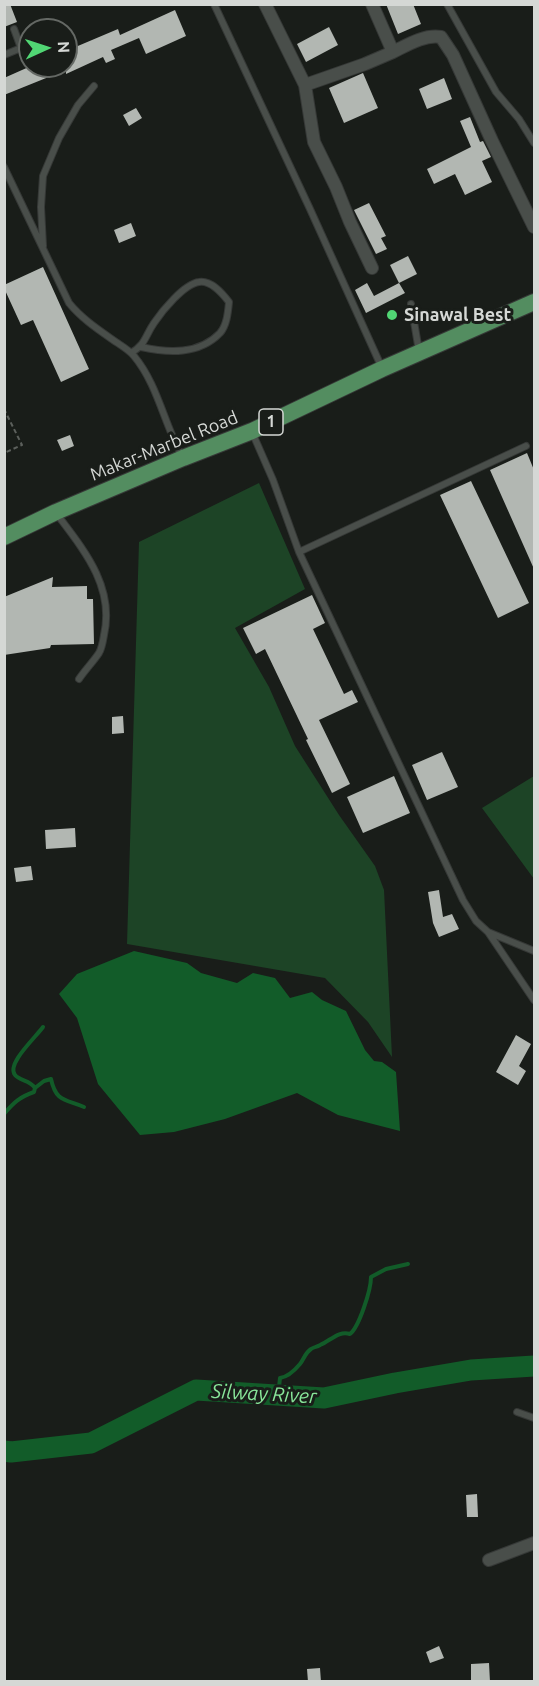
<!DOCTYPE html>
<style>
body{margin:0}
#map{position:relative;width:539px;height:1686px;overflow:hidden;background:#191d19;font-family:Ubuntu,sans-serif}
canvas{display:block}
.frame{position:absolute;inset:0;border:6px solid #d5d8d5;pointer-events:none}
.north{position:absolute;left:18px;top:18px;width:60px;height:60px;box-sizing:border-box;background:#191d19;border:2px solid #646864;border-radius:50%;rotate:87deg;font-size:16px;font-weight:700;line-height:24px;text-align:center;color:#d5d8d5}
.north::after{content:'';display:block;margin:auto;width:21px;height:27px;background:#51d674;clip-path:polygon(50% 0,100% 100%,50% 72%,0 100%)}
</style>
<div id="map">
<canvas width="539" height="1686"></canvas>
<div class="frame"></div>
<div class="north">N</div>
</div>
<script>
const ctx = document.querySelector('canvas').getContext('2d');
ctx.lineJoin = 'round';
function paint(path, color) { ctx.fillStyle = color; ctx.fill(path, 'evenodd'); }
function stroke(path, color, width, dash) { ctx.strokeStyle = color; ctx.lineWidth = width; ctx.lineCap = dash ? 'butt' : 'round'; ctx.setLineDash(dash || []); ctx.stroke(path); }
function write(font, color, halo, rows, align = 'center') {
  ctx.font = font + ' Ubuntu,sans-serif'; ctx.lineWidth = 6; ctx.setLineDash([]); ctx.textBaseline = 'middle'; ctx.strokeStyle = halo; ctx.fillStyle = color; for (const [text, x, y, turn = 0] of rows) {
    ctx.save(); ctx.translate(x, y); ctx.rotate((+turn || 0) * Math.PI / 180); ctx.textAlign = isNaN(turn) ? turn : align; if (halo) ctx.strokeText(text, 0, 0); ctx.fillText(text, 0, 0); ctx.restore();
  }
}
const green = new Path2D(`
 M259,483L305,589L235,628L269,687L295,746L339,815L375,866L384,890L392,1057L368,1022L325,978L127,944L139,542Z
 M534,776V879L482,808Z`);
const water = new Path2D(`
 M134,951L187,963L201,973L237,983L253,973L275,978L290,998L312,992L322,1000L346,1011L365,1050L374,1061L382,1062L396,1072L400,1131L338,1115L297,1093L225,1119L174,1132L140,1135L98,1084L77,1018L59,994L77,974Z`);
const stream = new Path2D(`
 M35,1088L44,1081L51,1079C56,1102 65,1099 84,1107
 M4,1114C14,1102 20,1097 34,1092L35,1088C30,1080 20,1081 15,1075C6,1064 36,1037 43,1027
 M281,1403L279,1387L280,1378C287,1377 295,1370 300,1364C304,1359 305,1353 311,1349C312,1348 319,1346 320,1345C330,1341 339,1330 350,1334C359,1327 371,1290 371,1277L386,1269L408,1264`);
const river = new Path2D(`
 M4,1451L11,1452L91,1443L196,1390L324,1398L395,1383L471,1370L534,1366`);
const building = new Path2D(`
 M4,4H10L17,22L4,27Z
 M386,4H413L421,24L398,34Z
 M175,10L186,36L146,54L139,38L111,50L115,59L106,63L103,57L66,74V70L4,95V78L31,66H66V51L118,29L120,35Z
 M329,27L338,45L306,62L297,44Z
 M363,73L378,108L344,123L329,88Z
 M444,78L452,99L427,109L419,89Z
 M136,108L142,118L129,126L123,115Z
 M470,117L480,142L483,141L491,157L482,161L492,182L465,195L455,174L434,184L427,169L471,147L460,121Z
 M369,203L386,236L381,238L387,249L376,254L354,210Z
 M131,223L136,236L119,243L114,230Z
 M408,256L417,274L399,283L390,265Z
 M43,267L89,369L61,382L33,320L21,325L4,288V285Z
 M367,283L374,296L399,283L405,293L366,313L355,290Z
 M70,435L74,446L62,451L57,440Z
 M527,453L534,470V569L490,470Z
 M471,481L529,603L498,618L440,495Z
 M53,577L52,587L87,586V599H93L94,644L51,645L50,648L4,655V597Z
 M312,595L325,623L313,629L344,694L352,690L358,702L319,720L350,784L332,793L306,740L308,739L265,649L256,654L243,628Z
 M123,716L124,733L112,734V717Z
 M442,752L458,787L427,800L412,765Z
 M394,776L410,813L363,833L347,797Z
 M75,828L76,847L46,849L45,830Z
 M31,866L33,880L16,882L14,868Z
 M439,890L443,917L452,914L459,929L439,937L433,923L428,892Z
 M516,1035L531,1044L519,1066L526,1071L518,1085L496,1072Z
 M477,1494L478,1517H467L466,1495Z
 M439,1646L444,1658L430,1663L426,1652Z
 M489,1663L490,1682H471V1664Z
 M320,1668L321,1682H308L307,1669Z`);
const path = new Path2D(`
 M4,409L22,445L4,453`);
const service = new Path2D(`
 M214,4L310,209L382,368
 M447,4L496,92L519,119L534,143
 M21,48L29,60
 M4,55L21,48L14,29
 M4,167L69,303C82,319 99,330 116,342C122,346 129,350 134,356C158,385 164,424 182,456
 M43,246L41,207L43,176L59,138L78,105L94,86
 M411,304L419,351
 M131,353C146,344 145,336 154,323C162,311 184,284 199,282C211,280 222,293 229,302C228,312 227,325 220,333C199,355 168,353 141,347
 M252,432L273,480L299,552L463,900L476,921L488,932L534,951
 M56,513C83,549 115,586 104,635C103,641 102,648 99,653C93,662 85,670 79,679
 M299,552L526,446
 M488,932L534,1000
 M517,1412L534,1418`);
const minor = new Path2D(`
 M265,4L305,85L365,64L393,52
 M372,4L393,52C407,45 425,34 441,37L453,55L492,141L534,227
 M305,85L314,142L336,187L350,222L372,268
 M489,1560L534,1543`);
const primary = new Path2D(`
 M4,537L56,512L183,458L252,431L382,369L534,302`);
const markers = [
 [392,315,6,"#51d674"]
];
const shields = [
 [271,422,24]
];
const shieldNames = [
 ["1",271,422]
];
const poiNames = [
 ["Sinawal Best",404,315]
];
const streetNames = [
 ["Makar-Marbel Road",164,446,-22]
];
const waterNames = [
 ["Silway River",264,1394,3]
];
paint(green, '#1d4426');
paint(water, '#125c29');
stroke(stream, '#125c29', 4);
stroke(river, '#125c29', 21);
paint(building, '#b2b7b2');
stroke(service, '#363937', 8);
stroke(minor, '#363937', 14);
stroke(primary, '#363937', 18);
stroke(path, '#5c605c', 2, [4.5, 3]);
stroke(service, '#494e4a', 6);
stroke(minor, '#494e4a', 12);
stroke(primary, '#538d60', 16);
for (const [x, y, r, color] of markers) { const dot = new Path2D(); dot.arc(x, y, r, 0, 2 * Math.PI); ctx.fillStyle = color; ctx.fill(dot); stroke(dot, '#191d19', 2); }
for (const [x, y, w] of shields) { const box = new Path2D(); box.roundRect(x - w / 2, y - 13, w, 26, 4.5); ctx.fillStyle = '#191d19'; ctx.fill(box); stroke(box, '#d5d8d5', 1.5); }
write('bold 16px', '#d5d8d5', null, shieldNames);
write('bold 18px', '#d5d8d5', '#191d19', poiNames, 'left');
write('18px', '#d5d8d5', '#191d19', streetNames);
write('italic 20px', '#88e599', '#191d19', waterNames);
</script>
